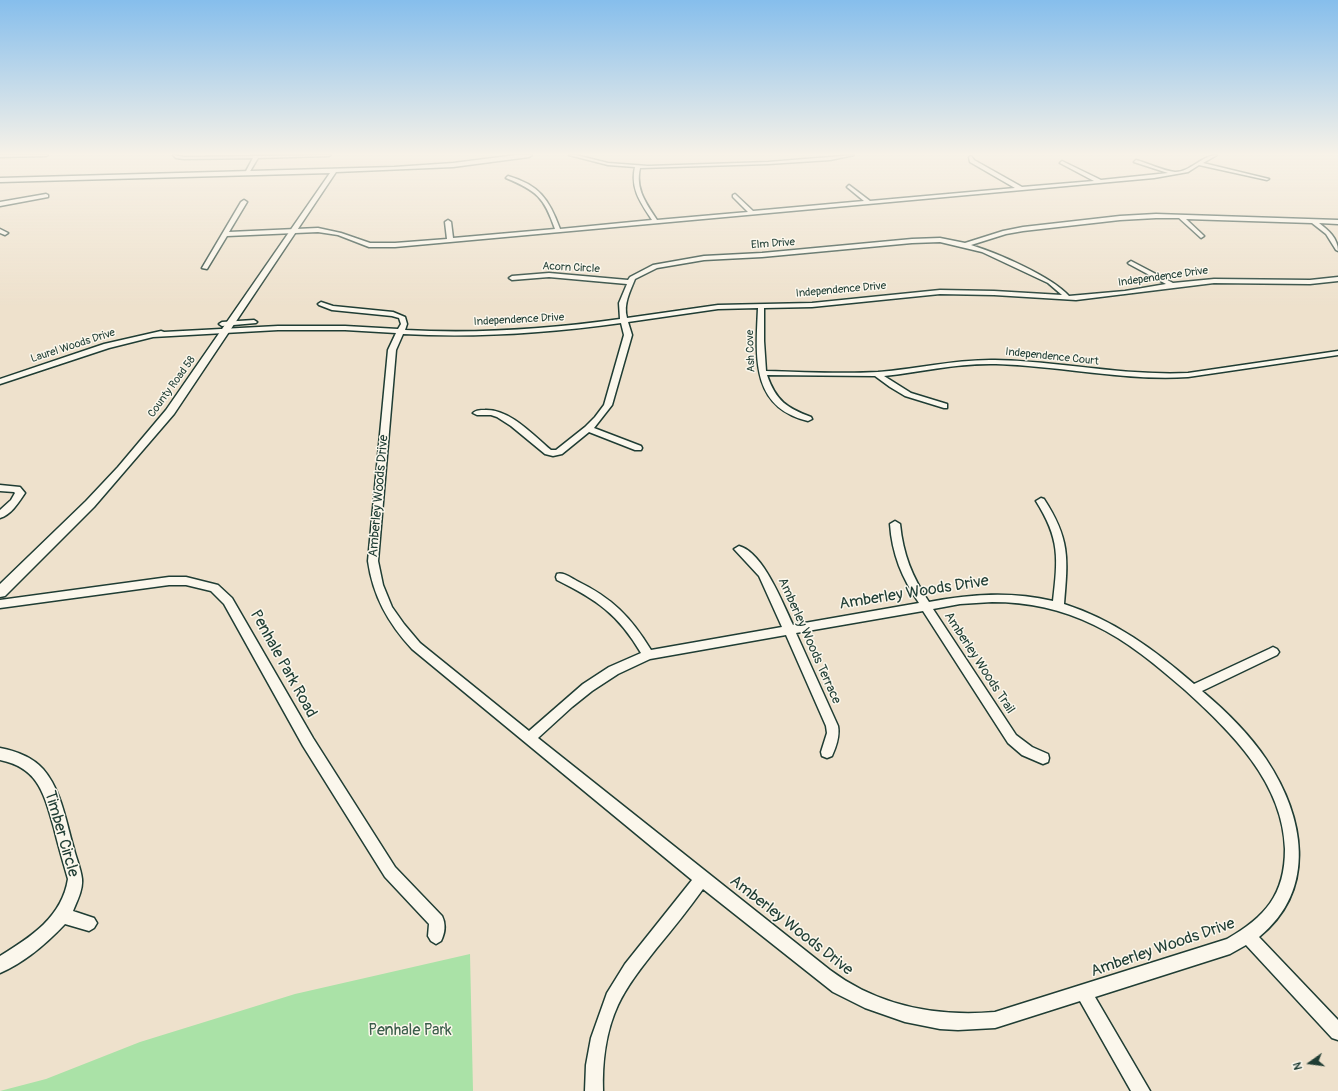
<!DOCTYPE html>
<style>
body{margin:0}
#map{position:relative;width:1338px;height:1091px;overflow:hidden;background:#eee1cc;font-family:Pangolin,sans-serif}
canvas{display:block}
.north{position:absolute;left:1290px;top:1043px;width:40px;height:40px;-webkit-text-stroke:3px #fbf7ec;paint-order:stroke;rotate:256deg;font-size:11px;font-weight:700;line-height:16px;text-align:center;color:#1f3d34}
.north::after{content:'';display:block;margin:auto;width:14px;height:18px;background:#1f3d34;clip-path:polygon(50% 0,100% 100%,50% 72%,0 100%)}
</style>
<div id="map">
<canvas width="1338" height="1091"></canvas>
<div class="north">N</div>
</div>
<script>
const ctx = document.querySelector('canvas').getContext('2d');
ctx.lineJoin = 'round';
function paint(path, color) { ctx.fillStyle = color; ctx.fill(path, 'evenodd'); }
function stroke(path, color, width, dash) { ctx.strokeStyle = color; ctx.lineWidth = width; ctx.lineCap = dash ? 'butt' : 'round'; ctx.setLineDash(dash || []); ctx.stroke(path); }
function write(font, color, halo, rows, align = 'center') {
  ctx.font = font + ' Pangolin,sans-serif'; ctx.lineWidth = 3; ctx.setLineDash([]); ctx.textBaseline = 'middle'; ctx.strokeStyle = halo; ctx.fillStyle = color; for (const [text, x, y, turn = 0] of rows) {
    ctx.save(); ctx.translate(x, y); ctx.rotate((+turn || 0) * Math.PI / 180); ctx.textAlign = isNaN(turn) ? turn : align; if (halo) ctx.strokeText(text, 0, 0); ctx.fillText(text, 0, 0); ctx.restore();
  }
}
const green = new Path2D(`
 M470,954L473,1091H0L46,1079L140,1042L295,994Z`);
const minor = new Path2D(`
 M0,155H48L46,156L0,157Z
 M173,155L184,157L331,155L329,156L258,158L249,173L247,174L245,173L253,158L184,159L176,158Z
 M569,155H576L608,163L648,166L768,162L854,155L830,160L768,164L640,168C635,189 646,203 657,220L748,212L733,197V195L735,194L753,211L864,201L847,187L849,185L870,201L1015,188L970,162L969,157L971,156L974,160L1022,187L1094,181L1060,163L1062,161L1101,180L1168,173L1134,162L1136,160C1147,163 1164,171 1175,172C1191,172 1202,155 1217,155L1203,163L1269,179L1267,180L1199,165L1188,172L1154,178L395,247H369L338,235L318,232L227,236L207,269L202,268L241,202L244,200L247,202L229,232L318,228L341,233L370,243H395L447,239L445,222L448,220L451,222L453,238L555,229C544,197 537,191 506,178L508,176C539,185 549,199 560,229L652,220C641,203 630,189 635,167L608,165Z
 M46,194L48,195V197L0,206V202Z
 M1156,214L1338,220V224L1319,223C1328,230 1338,238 1338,251L1336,250L1326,234L1312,223L1186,219L1203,235L1204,236L1201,238L1179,218H1156L1120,220L1023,231L1006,234L971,245C997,253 1051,276 1069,296L1125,291L1166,284L1129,264L1128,263L1131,261L1173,283L1214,279L1310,280L1338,277V281L1310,284L1214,283L1076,300L994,295L940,294L812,307L764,308V341L766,371C804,372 841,374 878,372C917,369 956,359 995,360C1060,361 1122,376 1188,373L1338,351V355L1188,377C1123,381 1061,366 996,364C958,363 921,372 884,376L911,393L947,404V408H944L905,396L890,387L875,376L767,375C776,401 787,408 811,417L812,419L808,421C750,407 756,356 758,308L718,309L628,322L632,335L612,405L594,428L641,446L642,448L641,450H635L589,432L562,454L553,456L545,454L511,426L497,417L491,415H477L473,413C476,410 480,410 485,410C510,409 533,435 551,450H556L585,427L595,417L604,405L624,335L621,323C549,333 476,338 403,334L396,350L378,561L383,585L392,607L404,624L420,643L529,731L583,684L609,667L641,653C618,614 597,600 557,580L556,577L557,574C564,572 571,578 577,581C612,598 631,617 651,650L782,627L759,576L734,549L739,546C763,552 783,604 793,625L919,603C902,578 892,554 890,524L895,521L900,524C903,554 912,577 929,602C971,594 1011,591 1053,601C1058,558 1060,539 1036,501L1041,498L1044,499C1070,539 1068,558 1064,604C1114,620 1155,650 1194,684L1269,649L1273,647L1277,649L1279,652L1277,655L1202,691C1226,711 1249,734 1266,759C1304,816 1318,889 1259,937L1338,1020V1040L1332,1038L1246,945L1230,954L1095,997L1150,1091H1131L1080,1001L995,1028L958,1030L940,1029L905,1022L865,1008L833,992L703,889C688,910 672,930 656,949C642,967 628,984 618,1005C606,1031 602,1062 603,1091H585L586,1065L591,1038L607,993L625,964L692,880L412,649C388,623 373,596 368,561L388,350L396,333L345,330H278L153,337L109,348L0,384V379L104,344L161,331L164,332L278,326H345L398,329L401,324L399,318L392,316L332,310L319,305L318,304L321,302L333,306L393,312L405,317L407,324L405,330C477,334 549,329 620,319L619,303L627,284L549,277L512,280L509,278L512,276L549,273L628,280L630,277L653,265L704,256L762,253L912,239L940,238L965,243L1003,231L1023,227L1120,216ZM940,242L982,252L1048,283L1062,295L994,291L940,290L812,303L718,305L627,318C623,304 630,292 635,279L657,268L704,260L762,257L912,243ZM992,602C1028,602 1062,609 1094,625C1128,641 1157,666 1185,690C1231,732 1283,782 1285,849C1285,895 1265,917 1227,939L995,1012C936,1017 878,1006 830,970L538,738L572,707L592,691L618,674L650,659L786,635L826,726L827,733L821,752L822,756L827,758L832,756C836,747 840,736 838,726L796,633L923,611L1008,743L1022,755L1043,764L1048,762L1049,758L1048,754L1032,747L1016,735L933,609L960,604Z
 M0,229L8,233L5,235L0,233Z
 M254,320L257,322L256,323L222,326L219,324L222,322Z
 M0,485L20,487L25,493C19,502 11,515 0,518V510L11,500L15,493L14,492L0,491Z
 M169,577H186L218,585L232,598L313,738L395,867L442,916C446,924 445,933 441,941L436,944L431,941L428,936L429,924L385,877L303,746L224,604L211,591L186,585H169L0,608V600Z
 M0,748C16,751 32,757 43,769C62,791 66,823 74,849C76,858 81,869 82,879C83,890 77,901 73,911L94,918L97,923L94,928L89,931L65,924C47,943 24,963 0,973V956C31,937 62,917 68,879C63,862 58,845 54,828C44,794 39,768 0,760Z`);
const tertiary = new Path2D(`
 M516,155H532L529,157L453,167L336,172L174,414L94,507L5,596L0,597V584L86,501L118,467L166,410L330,173L0,182V178L394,167L453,163Z`);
const farStreetnames = [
 ["Elm Drive",773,244,-4],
 ["Acorn Circle",571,268,3],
 ["Independence Drive",1163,277,-8],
 ["Independence Drive",841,290,-5],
 ["Independence Drive",519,320,-3],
 ["Laurel Woods Drive",73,346,-18],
 ["Ash Cove",751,351,-92],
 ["Independence Court",1052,357,6],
 ["County Road 58",172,387,-54]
];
const streetNames = [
 ["Amberley Woods Drive",379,496,-85],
 ["Amberley Woods Terrace",809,641,66],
 ["Amberley Woods Trail",979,663,57]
];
const nearStreetnames = [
 ["Amberley Woods Drive",914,593,-9],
 ["Penhale Park Road",283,664,61],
 ["Timber Circle",61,834,74],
 ["Amberley Woods Drive",791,926,38],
 ["Amberley Woods Drive",1163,948,-19]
];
const nearParknames = [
 ["Penhale Park",410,1031]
];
paint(green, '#aae2a7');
stroke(minor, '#1f3d34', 3);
stroke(tertiary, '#1f3d34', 3);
paint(minor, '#fbf7ec');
paint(tertiary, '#fbf7ec');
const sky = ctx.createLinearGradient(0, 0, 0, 308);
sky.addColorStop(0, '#86beec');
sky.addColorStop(0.5, '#f7f2e8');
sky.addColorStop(1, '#f7f2e800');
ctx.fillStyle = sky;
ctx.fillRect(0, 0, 1338, 308);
write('11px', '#1f3d34', '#fbf7ec', farStreetnames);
write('13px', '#1f3d34', '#fbf7ec', streetNames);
write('16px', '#1f3d34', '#fbf7ec', nearStreetnames);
write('16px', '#3b5e4b', '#fbf7ec', nearParknames);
</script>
